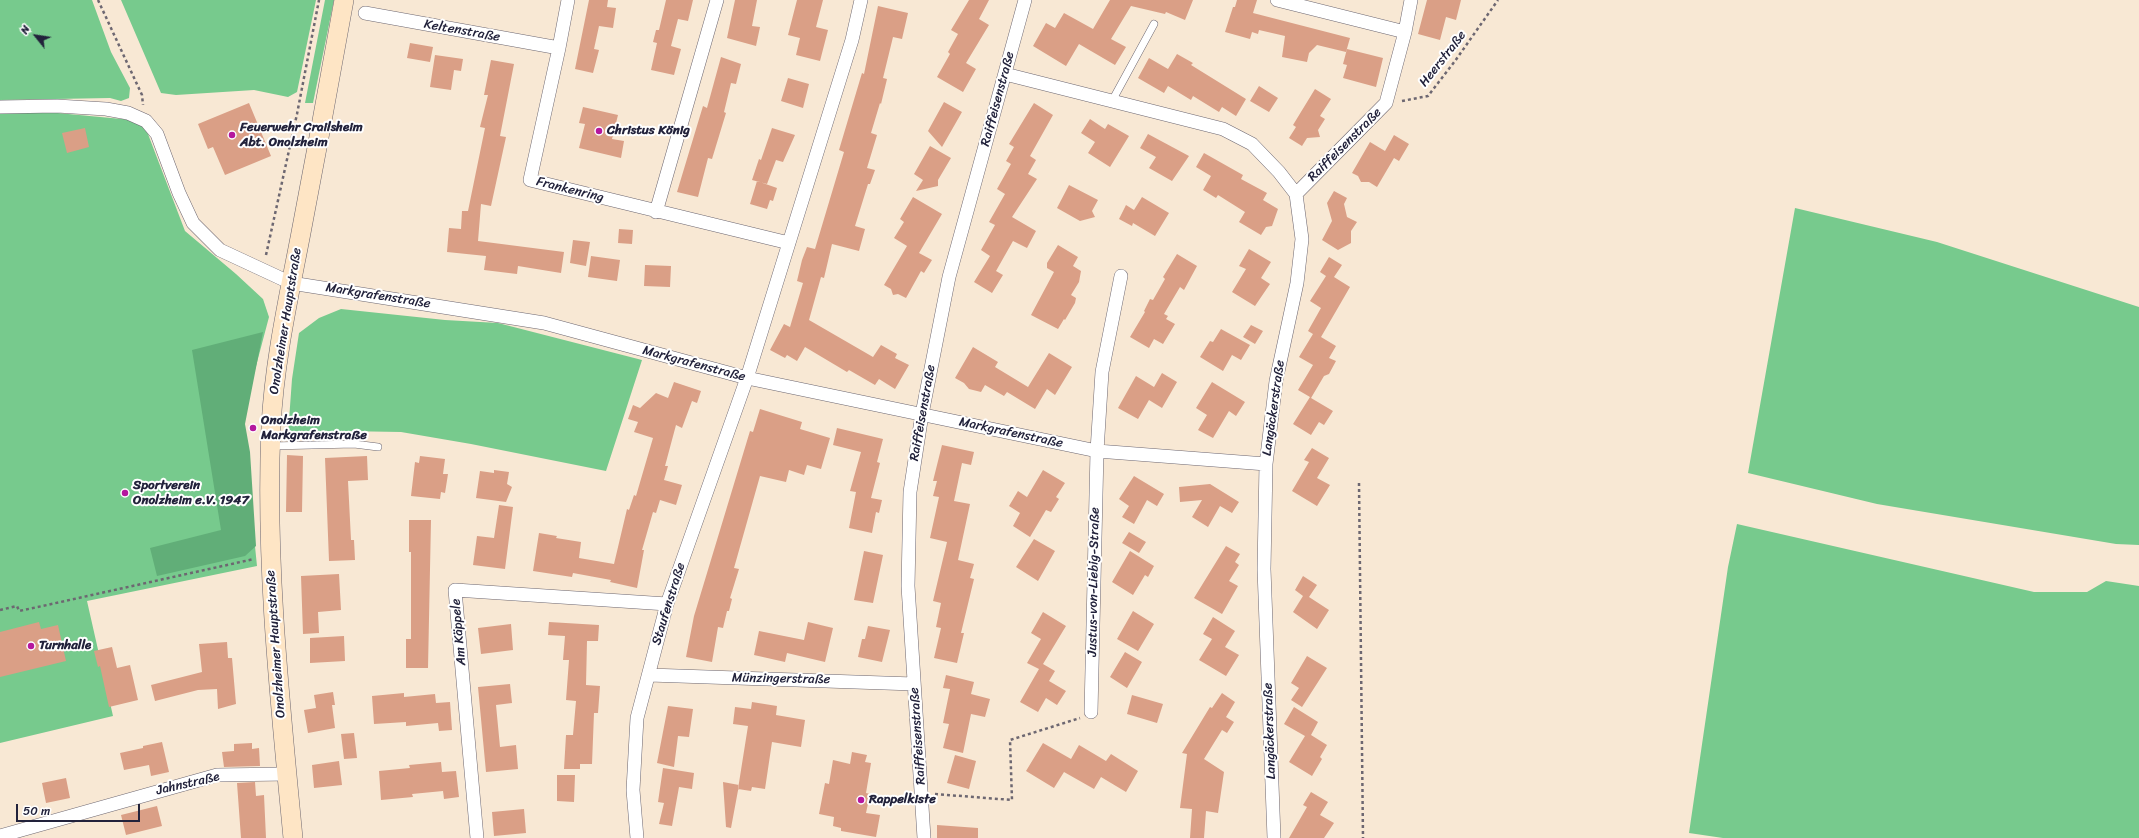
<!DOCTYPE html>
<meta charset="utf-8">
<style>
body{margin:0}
#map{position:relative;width:2139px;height:838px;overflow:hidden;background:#f8e8d4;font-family:Sriracha,sans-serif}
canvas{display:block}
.north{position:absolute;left:16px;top:16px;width:40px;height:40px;-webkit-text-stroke:3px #fff;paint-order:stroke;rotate:300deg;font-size:11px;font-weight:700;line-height:16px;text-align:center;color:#22223b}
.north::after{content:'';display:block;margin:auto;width:14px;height:18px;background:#22223b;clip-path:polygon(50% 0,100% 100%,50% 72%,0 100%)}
.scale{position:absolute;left:16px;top:804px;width:124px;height:18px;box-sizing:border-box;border:2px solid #22223b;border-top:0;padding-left:5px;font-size:12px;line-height:14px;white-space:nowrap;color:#22223b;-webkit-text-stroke:3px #fff;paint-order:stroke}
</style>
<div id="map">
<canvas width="2139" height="838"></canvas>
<div class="north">N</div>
<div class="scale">50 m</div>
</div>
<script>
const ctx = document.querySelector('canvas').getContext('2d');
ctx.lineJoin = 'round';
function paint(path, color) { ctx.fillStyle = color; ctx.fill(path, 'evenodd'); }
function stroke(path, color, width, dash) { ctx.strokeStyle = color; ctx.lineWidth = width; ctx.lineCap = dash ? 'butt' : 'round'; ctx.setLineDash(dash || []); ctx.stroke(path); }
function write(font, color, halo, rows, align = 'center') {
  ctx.font = font + ' Sriracha,sans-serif'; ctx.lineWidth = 4; ctx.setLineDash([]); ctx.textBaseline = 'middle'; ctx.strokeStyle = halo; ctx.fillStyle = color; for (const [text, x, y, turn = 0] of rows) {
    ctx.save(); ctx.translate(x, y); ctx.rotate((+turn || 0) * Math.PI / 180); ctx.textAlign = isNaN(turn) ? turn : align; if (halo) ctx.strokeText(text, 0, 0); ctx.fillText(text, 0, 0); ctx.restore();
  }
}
const green = new Path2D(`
 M0,0H92L111,52L130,88L129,98L121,101L110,98L0,100Z
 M121,0H316L297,92L288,97L254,90L176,95L161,93Z
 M325,0H334L313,103H305Z
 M0,112H47L143,121L185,231L236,274L263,299L269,317L242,419L257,566L87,601L113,716L0,743Z
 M1795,208L1937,242L2139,307V545L2116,544L1877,504L1748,473Z
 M341,309L445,320L498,323L642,360L606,471L471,444L401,432L342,431L288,434L292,379L299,333L319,318Z
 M1737,524L2034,592H2087L2106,581L2139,586V838H1723L1689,833L1728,567Z`);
const forest = new Path2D(`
 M263,332L245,424L250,452L256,546L245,556L157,576L150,548L221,530L192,350Z`);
const building = new Path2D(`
 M589,0H608L607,7L616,8L613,28L599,26L594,49L599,50L593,73L575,69Z
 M666,0H693L688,21L678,19L671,46L681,49L674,75L651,70L657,43L653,42L656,30H659Z
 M735,0H757L752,26L760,27L756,46L727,38Z
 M797,0H823L816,27L828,30L820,61L796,55L800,38L788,35Z
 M969,0H989L979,19L989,25L966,63L976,69L963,92L937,77L950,54L948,52L958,34L951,30Z
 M1110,0H1193L1185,20L1166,12L1165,14L1131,6L1111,39L1126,47L1115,65L1079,44L1066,66L1033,46L1046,23L1055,28L1064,13L1093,29Z
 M1237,0H1257L1253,13L1350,38L1346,52L1317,45L1309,53L1307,62L1282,57L1285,36L1259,30L1258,34L1252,32L1250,39L1225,32L1233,7H1235Z
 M1427,0H1461L1456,20L1446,17L1440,40L1418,34Z
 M878,6L908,13L902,39L893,37L883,78L887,79L881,104L880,103L871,133L877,135L867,168L875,170L870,184H868L855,226L865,229L859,251L832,244L824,278L821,277L809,320L873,357L881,345L897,354L895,358L909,365L895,389L879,379L875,385L849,370L847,372L805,347L797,361L787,355L785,358L770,350L784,324L790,327L803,283L797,281L802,260L807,247L815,249L844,152L839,150L862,73L864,74Z
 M410,43L433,47L430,62L407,58Z
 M1347,49L1383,58L1376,87L1343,78L1347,65L1343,64Z
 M1177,54L1193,63L1191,65L1246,99L1236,116L1222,107L1219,112L1193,96L1191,100L1168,86L1164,93L1138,78L1149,58L1168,69Z
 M435,55L463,59L461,71L454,70L451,90L430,87Z
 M721,57L741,64L736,84L731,83L724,112L726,113L712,159L708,158L698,197L677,192L703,106L707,108Z
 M491,60L514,64L500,136L506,137L491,206L481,204L478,241L564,252L561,273L518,266L517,274L484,270L486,256L447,252L449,228L461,229L462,211H468L485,128L480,127L488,95H484Z
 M788,78L809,84L803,108L781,101Z
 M1259,86L1278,98L1269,112L1250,101Z
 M1315,89L1331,99L1320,116L1325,119L1318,130L1320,137L1307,138L1302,146L1289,138L1296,127L1293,125Z
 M944,102L962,112L942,147L928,131Z
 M249,103L271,156L225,175L213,147L208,149L198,124Z
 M1034,103L1053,115L1030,156L1036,160L1028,174L1037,179L1012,217L1036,231L1027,248L1013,241L996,271L1003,275L992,293L974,282L990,256L981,250L995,225L989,222L1005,194L997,189L1011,164L1006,161L1014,147L1009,144Z
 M583,107L618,115L612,139L624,141L621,158L579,148L585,124L579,123Z
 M1090,119L1105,129L1108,124L1129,136L1110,167L1088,153L1095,142L1081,133Z
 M85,128L89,147L67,153L62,133Z
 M772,128L795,135L783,162L776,160L767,184L752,180L759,159L761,160Z
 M1148,134L1189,156L1172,181L1149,168L1156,157L1140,148Z
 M1394,135L1409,144L1399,161L1394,158L1377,187L1369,182H1361L1358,176L1352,173L1370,142L1385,151Z
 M930,146L951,158L938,180V186L916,191L923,180L914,174Z
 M1204,153L1243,175L1241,179L1267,193L1263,200L1278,209L1272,226L1266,227L1261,235L1239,222L1245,212L1218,195L1216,198L1203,190L1211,176L1196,167Z
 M757,181L777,188L773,201L770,200L767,209L750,204Z
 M1069,185L1098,200L1092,211L1095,217L1080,221L1057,208Z
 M1334,191L1347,198L1344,204L1347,217L1357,222L1351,231V243L1338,250L1322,240L1332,221L1327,203Z
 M913,197L942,214L919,253L932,260L924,273L921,271L906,298L898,294L893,295L891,289L884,285L907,246L894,238L904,222L900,219Z
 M1142,197L1169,213L1155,236L1133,223L1132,226L1119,219L1126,205L1134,210Z
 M619,229L633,230L632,244L618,243Z
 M573,240L590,242L586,266L570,263Z
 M1058,245L1078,257L1073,266L1081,271L1079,282L1071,295L1076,298L1075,303L1065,320L1064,319L1058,329L1031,315L1054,272L1047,268V263Z
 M1249,249L1271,262L1261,278L1270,284L1255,306L1232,292L1246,269L1239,266Z
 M1177,254L1197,266L1184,290L1180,287L1164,314L1168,316L1166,319L1175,324L1163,344L1154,339L1149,348L1130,337L1145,312L1144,311L1150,299L1153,300L1165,279L1163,277Z
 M591,256L620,260L617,281L588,277Z
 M1329,257L1342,265L1334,277L1350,287L1321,337L1336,346L1329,358L1336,361L1329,374L1324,376L1311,398L1333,411L1324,425L1319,422L1311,435L1293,424L1310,397L1298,390L1313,365L1299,357L1313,334L1308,331L1321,308L1310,301L1326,276L1320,272Z
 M645,265L671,266L670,287L644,286Z
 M1251,325L1263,331L1255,344L1243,337Z
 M1221,329L1250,345L1241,360L1232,355L1223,371L1200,357L1210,341L1213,342Z
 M973,347L998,362L995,367L1028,387L1049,353L1072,367L1055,395L1047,389L1035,409L1007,392L1004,396L985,385L981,392L969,389L964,383L955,378Z
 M1162,373L1177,382L1162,408L1149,400L1138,419L1118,408L1136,376L1154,387Z
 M674,382L701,391L697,403L692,401L682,428L676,425L665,466H668L664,480L682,485L676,505L660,500L656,513L653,512L642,550H644L637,588L610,582L611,580L573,573L572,577L533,571L539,533L557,536L556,538L581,542L579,558L614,564L627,509L629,510L634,495L636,496L653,438L634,432L638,422L628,419L633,405L640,408L656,393L668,398Z
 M1212,382L1245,402L1236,416L1229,411L1213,438L1198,430L1207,415L1196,408Z
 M760,409L802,422L800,429L830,438L821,469L807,465L804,475L789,470L786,482L760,476L734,568L739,569L730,598L732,599L729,611H727L723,628L718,627L712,662L686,657L694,616L750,431L753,432Z
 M837,428L883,439L877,462L880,463L871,498L882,500L879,513L876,512L872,533L849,528L856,492L850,491L861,452L833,445Z
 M942,445L974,452L971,465L962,463L954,501L970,504L958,560L974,564L970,578L974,579L961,633H964L957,663L934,658L941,628L936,627L941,603L933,601L947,542L930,538L939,497L933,496L937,481H933Z
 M1312,448L1329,458L1317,478L1330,485L1317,506L1292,491L1309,462L1304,460Z
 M287,455L303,456L302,512H286Z
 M367,456L368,480L348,481L351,540H354L355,560L329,561L325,458Z
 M420,456L445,459L443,474H448L445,493L441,492L440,499L411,496L415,462L419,463Z
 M494,470L509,472L507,484L512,487L506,502L476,498L480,471L494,473Z
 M1043,470L1065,483L1056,497L1059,499L1051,512L1046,510L1030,537L1013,526L1020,513L1009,506L1018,491L1027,497Z
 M1134,476L1164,494L1157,506L1147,500L1134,524L1122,517L1129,506L1119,499Z
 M1210,484L1239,502L1232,513L1220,506L1208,527L1192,517L1202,500L1180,502L1179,487Z
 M499,505L513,507L505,569L473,565L477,536L494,538Z
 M409,520H431L428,668H406V639H411V552H409Z
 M1129,532L1146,542L1139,553L1122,543Z
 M1034,539L1055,551L1038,581L1016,567Z
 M1226,546L1240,554L1235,562L1239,565L1229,581L1238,586L1222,614L1194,598Z
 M864,551L883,555L873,603L854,600Z
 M1130,551L1154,566L1148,577L1145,575L1133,595L1112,582Z
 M339,574L341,610L318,612L319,633L303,634L301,576Z
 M1303,576L1317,585L1309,597L1329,610L1317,629L1293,612L1303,596L1295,590Z
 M1133,611L1154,624L1138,651L1117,639Z
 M1043,612L1066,626L1043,664L1055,671L1049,681L1066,691L1057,705L1046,698L1038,712L1020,702L1039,669L1027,663L1041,639L1031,633Z
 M1213,617L1235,631L1225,647L1239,655L1226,676L1199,660L1212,639L1203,634Z
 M39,622L41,629L58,625L66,661L0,677V632Z
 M549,622L599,625L598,641H587L586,685L600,686L598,713H594L592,764H580V769H564L566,735H573L576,701L566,700L569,660H563L565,636L548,635Z
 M808,622L833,628L825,662L787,653L785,662L754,655L759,631L804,640Z
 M511,624L513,650L481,654L478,628Z
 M868,626L890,630L882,662L858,657L862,639H865Z
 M344,636L345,661L310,663V638Z
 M227,642L228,658H232L236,704L218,709L217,689L198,690L155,701L151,685L202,672L199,644Z
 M112,647L117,668L130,665L138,700L109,707L100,666L98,667L94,651Z
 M1125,652L1142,662L1127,688L1110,677Z
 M1307,656L1327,668L1302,707L1291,700L1299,688L1291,683Z
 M946,675L974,682L971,694L990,699L985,717L971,714L963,753L943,748L949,724L943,723L950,689L943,688Z
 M510,684L512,703L496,705L500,747L516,745L518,769L486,772L478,687Z
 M333,692L335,705H332L335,728L308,733L304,710L316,708L314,695Z
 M404,693V697L435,694L436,703L450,702L452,730L439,731L438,723L406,726V722L374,724L372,696Z
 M1222,693L1235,702L1226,717L1234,722L1227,733L1222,730L1204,759L1224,772L1218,813L1206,811L1204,838H1190L1192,809L1180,808L1187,754L1182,753L1210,707L1212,708Z
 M1132,695L1163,704L1157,723L1127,714Z
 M752,702L777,706L776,715L805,720L801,747L772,742L765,789L752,787L751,791L738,789L748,726L733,724L735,707L751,709Z
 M668,706L693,709L689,737L678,736L674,767L657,763Z
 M1294,707L1318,722L1311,735L1327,745L1320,757L1322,759L1312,776L1289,762L1305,736L1284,724Z
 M354,733L357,758L344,759L341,734Z
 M162,742L169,772L151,776L149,765L124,770L120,753L143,748V746Z
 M252,743V749L259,748L260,766L224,767L222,752L234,751V744Z
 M1043,743L1071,759L1079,745L1106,761L1111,754L1138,771L1126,792L1101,777L1094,789L1064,772L1054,788L1026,771Z
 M852,752L867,755L865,762L871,763L866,793L870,794L866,813L880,815L876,837L841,831V828L833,826L834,817L819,814L825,783L829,784L833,760L850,764Z
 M955,755L976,761L969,789L947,783Z
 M339,761L342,785L314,788L312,765Z
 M441,762L442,772L456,771L459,797L444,799L443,791L412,794L413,797L381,800L379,771L410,768L409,765Z
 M663,768L694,773L692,789L679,787L672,826L659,824L664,803L658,802Z
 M557,775H575L574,802L557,801Z
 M66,778L70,798L46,803L42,783Z
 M255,782L256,796L264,795L266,838H241L237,783Z
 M723,782L739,785L731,828L726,827Z
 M1311,792L1328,802L1320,815L1334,823L1324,838H1289L1307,807L1303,805Z
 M157,806L162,826L126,835L121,815Z
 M524,809L526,833L494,836L492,812Z
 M937,825L978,828V838H937Z`);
const path = new Path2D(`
 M98,0L142,95L143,105
 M1402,101L1428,96L1455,61L1498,0
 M266,255L297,114L319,0
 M1359,483L1363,838
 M0,610L17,606L19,611L47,605L254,559
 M935,794L1012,800L1010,740L1080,718`);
const service = new Path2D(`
 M1112,101L1154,24
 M271,446L354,444L378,447`);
const minor = new Path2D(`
 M568,0L559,48L530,180L789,243
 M1277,0L1405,32
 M365,13L559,48
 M1005,74L1223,129L1252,144L1279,172L1296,194L1302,239L1297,283L1276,381L1266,464L1264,569L1274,838
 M0,107L57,106L106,109L128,113L146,121L157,134L179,193L193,223L220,250L291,283L544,323L747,378L1097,451L1266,464
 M1296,194L1386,103L1405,32L1411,0
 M656,212L717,0
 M649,675L914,684
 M1091,712L1097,451L1102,372L1121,276
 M0,836L217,775L287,774
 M477,838L455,590L667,604
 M637,838L633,790L637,718L667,604L747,378L852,40L861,0
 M924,838L908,586L910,492L922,414L949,277L1025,0`);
const secondary = new Path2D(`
 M293,838C280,701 265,564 271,427C274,364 288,300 300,238C315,159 330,79 344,0`);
const markers = [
 [599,131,4,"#b5179e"],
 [232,135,4,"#b5179e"],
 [253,428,4,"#b5179e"],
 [125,493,4,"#b5179e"],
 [31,646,4,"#b5179e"],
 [861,800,4,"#b5179e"]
];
const streetNames = [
 ["Keltenstraße",462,31,10],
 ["Heerstraße",1443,59,-52],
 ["Raiffeisenstraße",998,99,-75],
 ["Raiffeisenstraße",1345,145,-45],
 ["Frankenring",570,190,14],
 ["Markgrafenstraße",378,296,9],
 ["Onolzheimer Hauptstraße",286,321,-81],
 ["Markgrafenstraße",694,364,15],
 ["Langäckerstraße",1274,408,-82],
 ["Raiffeisenstraße",923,413,-80],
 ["Markgrafenstraße",1011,433,12],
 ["Justus-von-Liebig-Straße",1094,582,-89],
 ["Staufenstraße",669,604,-73],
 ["Am Käppele",459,632,-95],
 ["Onolzheimer Hauptstraße",276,644,-94],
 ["Münzingerstraße",781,679,1],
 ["Langäckerstraße",1270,731,-92],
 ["Raiffeisenstraße",918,736,-94],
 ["Jahnstraße",188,784,-13]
];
const poiNames = [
 ["Feuerwehr Crailsheim",240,128],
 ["Abt. Onolzheim",240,143],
 ["Christus König",607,131],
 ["Onolzheim",261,421],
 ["Markgrafenstraße",261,436],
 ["Sportverein",133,486],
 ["Onolzheim e.V. 1947",133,501],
 ["Turnhalle",39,646],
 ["Rappelkiste",869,800]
];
paint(green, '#77ca8d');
paint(forest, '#61ae78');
paint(building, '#da9f86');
stroke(service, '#6d6771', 8);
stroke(minor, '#6d6771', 14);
stroke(secondary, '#6d6771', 20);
stroke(path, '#6d6771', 2.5, [3, 3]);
stroke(service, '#fff', 7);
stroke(minor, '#fff', 13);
stroke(secondary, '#fee5c5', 19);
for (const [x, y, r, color] of markers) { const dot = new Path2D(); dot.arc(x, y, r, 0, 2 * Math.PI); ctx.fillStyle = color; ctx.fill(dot); stroke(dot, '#fff', 1.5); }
write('13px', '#22223b', '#fff', streetNames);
write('bold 13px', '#22223b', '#fff', poiNames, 'left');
</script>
